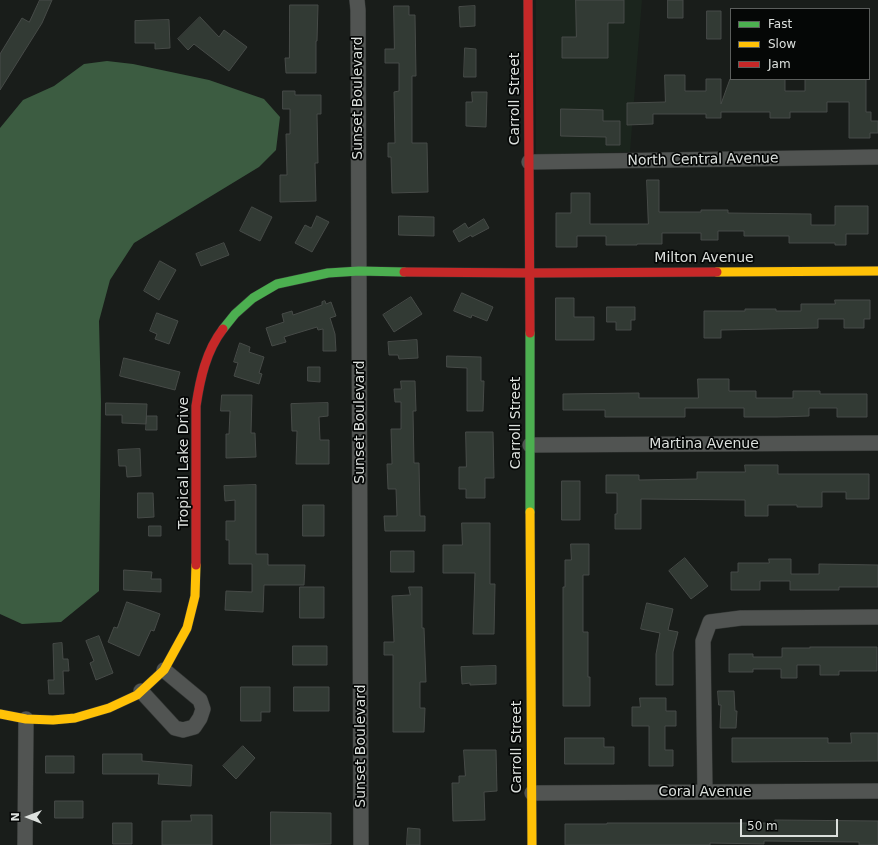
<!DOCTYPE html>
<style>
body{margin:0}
#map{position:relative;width:878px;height:845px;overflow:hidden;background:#191d1a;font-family:"DejaVu Sans",sans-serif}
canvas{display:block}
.legend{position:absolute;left:730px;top:8px;width:140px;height:72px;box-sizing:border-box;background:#050706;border:1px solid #5b5e5c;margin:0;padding:5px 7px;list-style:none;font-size:12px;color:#dce0dd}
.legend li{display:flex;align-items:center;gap:8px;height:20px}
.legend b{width:20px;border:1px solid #5b5e5c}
.north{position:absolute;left:8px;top:797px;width:40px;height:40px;-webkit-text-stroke:3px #050706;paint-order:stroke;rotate:270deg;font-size:11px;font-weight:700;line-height:16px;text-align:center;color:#dce0dd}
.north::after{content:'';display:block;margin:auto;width:14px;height:18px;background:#dce0dd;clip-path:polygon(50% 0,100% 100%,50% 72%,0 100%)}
.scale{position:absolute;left:740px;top:819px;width:98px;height:18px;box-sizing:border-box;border:2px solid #dce0dd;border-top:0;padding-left:5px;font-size:12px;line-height:14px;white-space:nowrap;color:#dce0dd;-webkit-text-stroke:3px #050706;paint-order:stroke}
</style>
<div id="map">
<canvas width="878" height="845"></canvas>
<ul class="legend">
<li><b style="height:5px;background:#4caf50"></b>Fast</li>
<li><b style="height:5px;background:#ffc107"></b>Slow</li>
<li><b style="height:5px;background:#c62828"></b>Jam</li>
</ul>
<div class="north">N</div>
<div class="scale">50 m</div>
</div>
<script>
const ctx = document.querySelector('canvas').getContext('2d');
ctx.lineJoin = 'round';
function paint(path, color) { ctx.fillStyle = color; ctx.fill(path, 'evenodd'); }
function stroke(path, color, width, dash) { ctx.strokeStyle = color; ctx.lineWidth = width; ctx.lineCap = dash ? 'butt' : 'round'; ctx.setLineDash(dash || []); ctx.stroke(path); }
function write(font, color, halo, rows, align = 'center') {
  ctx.font = font + ' "DejaVu Sans",sans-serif'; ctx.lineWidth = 3.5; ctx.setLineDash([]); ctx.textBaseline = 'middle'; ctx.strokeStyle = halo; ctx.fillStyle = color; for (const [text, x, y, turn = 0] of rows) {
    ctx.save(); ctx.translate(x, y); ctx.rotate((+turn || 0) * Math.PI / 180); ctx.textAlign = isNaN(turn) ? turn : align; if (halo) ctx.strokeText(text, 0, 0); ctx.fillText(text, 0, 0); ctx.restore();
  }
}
const built = new Path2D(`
 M536,0H642L630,152L536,155Z`);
const water = new Path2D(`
 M107,61L133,64L209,80L264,99L280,117L276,150L259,167L134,243L110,280L99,321L101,402L99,591L61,622L22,624L0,614V128L23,100L54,86L84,64Z`);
const building = new Path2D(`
 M40,0H52L42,23L0,90V54L22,18L29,22Z
 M576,0H624V23H608V58H562V37H576Z
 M668,0H683V18H668Z
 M290,5H318L317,41H316V73H286L285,58H289Z
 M394,6H409V15H415L416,76H412V143H427L428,192L392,193L391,157H388V143H395L394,92L399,91V63H385V49H394Z
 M475,6V26L460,27L459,7Z
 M707,11H721V39H707Z
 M200,17L219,37L224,30L247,47L229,71L194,44L188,50L178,39Z
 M169,20L170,48L155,49V43H135V21Z
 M465,48L476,49V77H464Z
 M665,75H685V91H706V79H721V104L730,79H785V91H805V79H866V112H871V121H878V133H870V138H849V102H827V112H790V118H770V112H721V118H706V114H653V124L627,125V103L665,102Z
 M283,91H295V95H321V114H317L318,163H315L316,201L280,202V175H287L286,134H290V109H283Z
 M472,92H487L486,127L466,126V102H472Z
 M561,109L603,110V121H620V145H606V137L561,136Z
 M647,180H659V212H701V210H728V213L811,214V225H835V206H868V234H846V245H835V243H789V236H744V231H718V240H701V233H662V244H637V245H606V236H577V247H556V213H571V193H590V224H648Z
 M252,207L272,217L260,241L240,231Z
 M317,216L329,222L312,252L295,243L305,225L311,228Z
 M399,216L434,217V236L399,235Z
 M484,219L489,228L472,237L471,235L459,242L453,231L465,223L468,228Z
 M224,243L229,255L201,266L196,254Z
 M160,261L176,270L159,300L144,291Z
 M462,293L493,307L487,321L472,315L471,318L454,311Z
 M411,297L422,314L394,332L383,315Z
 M556,298H574V317H594V340H556Z
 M835,300H870V319H864V328H844V319H818V328L721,330V338H704V311H745V309H776V311H801V304H835Z
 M325,301L326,304L331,302L336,316L330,318L335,334L336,351H323V329L318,330L317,327L284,337L286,342L272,346L266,328L284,322L282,314L292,311L293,315L322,305V302Z
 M607,307H635V320H631V330H616V322H607Z
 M157,313L178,321L169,344L155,339L157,334L150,331Z
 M417,340L418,358L399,359L398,355H389L388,342Z
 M240,343L250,347L249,352L264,357L259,373L262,374L259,384L234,376L238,363L234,362Z
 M447,356L481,357V381H484L483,411H467V368L447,367Z
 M124,358L180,372L175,390L120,376Z
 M308,367H320V382L308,381Z
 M698,379H729V391H756V398H793V391H820V394H867V417H837V408H809V416L777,417H744V408H685V417H605V410H563V394L639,393V398H698Z
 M401,381H415L416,411H413L414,463H419L420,516H425V531H385L384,516H397L396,489H388L387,464H392L391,429H401V402H395L394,389H401Z
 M222,395H252L251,433H255L256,457L226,458V434H229L230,411H221Z
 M106,403L147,404L146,424L122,423V415H106Z
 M328,403V416L319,417L320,440H329V464H296L297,431H292L291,404Z
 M147,416H157V430H146Z
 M466,432H493L494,478H485V498H466V489H459V467H466Z
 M140,449L141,476L127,477L126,466H119L118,450Z
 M745,465H778V474H869V499H846V492H822V507H797V505H768V516H745V500L641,499V529H615V514H617V493H606V475H639V480L697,479V472H745Z
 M562,481H580V520H562Z
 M256,485V554H268V565H305L304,585H264L263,612L225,610L226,591L252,592V564H229V540H226V521H235V500L225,501L224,486Z
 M138,493H153L154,517L138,518Z
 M303,505H324V536H303Z
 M462,523H490V584H495L494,634H473L475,573H443V545H462Z
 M149,526H161V536H149Z
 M571,544H589V575H583V632H588V677H590V706H563V587H565V560H571Z
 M391,551H414V572H391Z
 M685,558L708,586L691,599L669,571Z
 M769,559H791V574H819V564L878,565V587H839V590H790V581H760V590H731V572H738V563H769Z
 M124,570L152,572L151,579H161V592L124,590Z
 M300,587H324V618H300Z
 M409,587H422V628H424L426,682H420V708H425L424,732H393V655H384V642H394L392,596L410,595Z
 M127,602L160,614L154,631L151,630L139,656L108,642L114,627L117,628Z
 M647,603L673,609L668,630L678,632L673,652V685H656V654L660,633L641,629Z
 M99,636L113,673L96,680L90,663L94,661L86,641Z
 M62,643L63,659H68L69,671H63L64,694H49L48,680H54L53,644Z
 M293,646H327V665H293Z
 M810,647H877V671H839V675H820V665H797V678H781V669H753V672H729V654H753V657H782V648H810Z
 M496,666V684L470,685V683L462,684L461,667Z
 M241,687H270V712H261V721H241Z
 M294,687H329V711H294Z
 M718,691H734L735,711H737L736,728H720L721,705H719Z
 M640,698H666V711H676V726H665V750H673V766H649V726H632V707H640Z
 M851,733H878V761L732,762V738H828V743H851Z
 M565,738H604V747H614V764H565Z
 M243,746L255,758L236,779L223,766Z
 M464,750H496L497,791L484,792L485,820L453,821L452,783H459V776H465Z
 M103,754H142V761L192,765L191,786L158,784L159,774H103Z
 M46,756H74V773H46Z
 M55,801H83V818H55Z
 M271,812L331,813V844L271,845Z
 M191,815H212V845H162V821H191Z
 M775,820L878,821V845H859V842L764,841V844L710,843V845H565V824H607V823H775Z
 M113,823H132V844H113Z
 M408,828L420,829V845H407Z`);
const street = new Path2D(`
 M357,0L358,10L361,845
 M529,162L878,157
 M530,445L878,443
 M141,691L175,728L183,730L194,727L200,718L203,709L200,700L164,670
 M705,792L703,641L710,622L741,618L878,617
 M532,793L878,791
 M25,845L26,719`);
const fast = new Path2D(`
 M223,329L235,314L253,298L277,284L328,273L359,271L404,272
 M530,333V512`);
const slow = new Path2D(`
 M717,272L878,271
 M530,512L532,845
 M0,714L26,719L53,720L75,718L109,708L137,695L164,670L187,628L195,596L196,565`);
const jam = new Path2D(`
 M528,0L530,333
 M404,272L530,273L717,272
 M196,565V406C200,379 206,351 223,329`);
const streetNames = [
 ["Sunset Boulevard",358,98,-90],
 ["Carroll Street",515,99,-90],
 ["North Central Avenue",703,160,-1],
 ["Milton Avenue",704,258],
 ["Sunset Boulevard",360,422,-90],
 ["Carroll Street",516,423,-90],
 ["Martina Avenue",704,444],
 ["Tropical Lake Drive",184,463,-90],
 ["Sunset Boulevard",361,746,-90],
 ["Carroll Street",517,747,-90],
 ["Coral Avenue",705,792]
];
paint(built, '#1b251d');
paint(water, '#3c5c41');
paint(building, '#323a34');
stroke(building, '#474b48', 1);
stroke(street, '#333634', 16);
stroke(fast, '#333634', 10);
stroke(slow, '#333634', 10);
stroke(jam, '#333634', 10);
stroke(street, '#515452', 15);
stroke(fast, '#4caf50', 9);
stroke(slow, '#ffc107', 9);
stroke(jam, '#c62828', 9);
write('14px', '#dce0dd', '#050706', streetNames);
</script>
